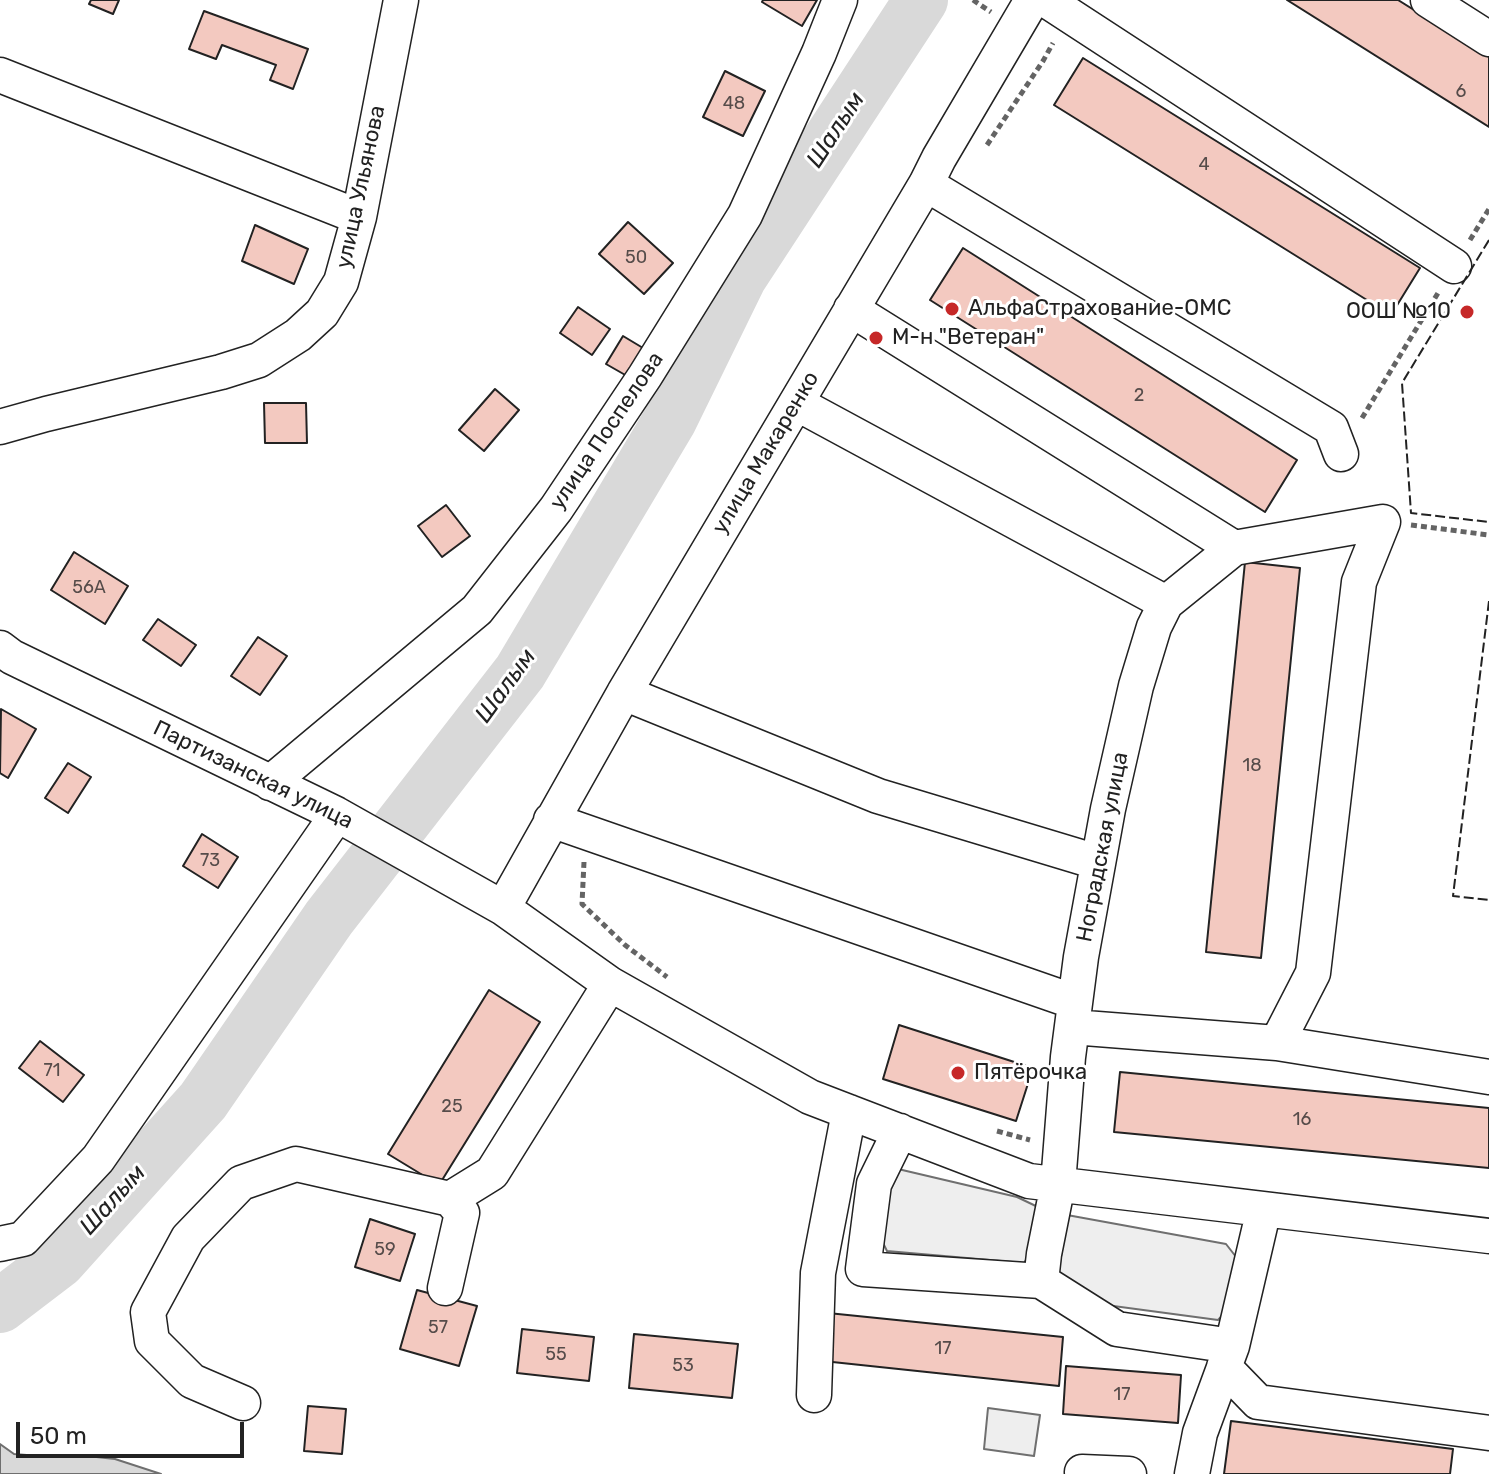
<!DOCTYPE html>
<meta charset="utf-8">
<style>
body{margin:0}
#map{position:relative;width:1489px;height:1474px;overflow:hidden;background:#fff;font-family:Rubik,sans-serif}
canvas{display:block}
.scale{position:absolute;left:16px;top:1422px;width:228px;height:36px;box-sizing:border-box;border:4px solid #222;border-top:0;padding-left:10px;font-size:24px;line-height:28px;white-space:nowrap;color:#222;-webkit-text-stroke:6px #fff;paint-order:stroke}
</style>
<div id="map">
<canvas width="1489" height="1474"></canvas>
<div class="scale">50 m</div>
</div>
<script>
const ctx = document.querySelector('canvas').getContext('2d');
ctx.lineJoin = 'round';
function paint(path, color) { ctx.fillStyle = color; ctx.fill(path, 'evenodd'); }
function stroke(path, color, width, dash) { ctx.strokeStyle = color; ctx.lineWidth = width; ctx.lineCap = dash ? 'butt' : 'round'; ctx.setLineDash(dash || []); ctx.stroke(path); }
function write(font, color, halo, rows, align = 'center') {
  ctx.font = font + ' Rubik,sans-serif'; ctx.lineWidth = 6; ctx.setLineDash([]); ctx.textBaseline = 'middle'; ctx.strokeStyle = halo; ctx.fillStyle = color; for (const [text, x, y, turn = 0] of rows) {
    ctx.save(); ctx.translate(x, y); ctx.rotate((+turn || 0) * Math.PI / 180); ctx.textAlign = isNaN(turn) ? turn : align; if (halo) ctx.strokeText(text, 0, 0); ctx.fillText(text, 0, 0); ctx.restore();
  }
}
const green = new Path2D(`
 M898,1169L1017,1197L1040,1208L1037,1242L1024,1263L887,1251L877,1231L885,1183Z
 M1067,1215L1226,1244L1240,1262L1232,1305L1218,1320L1091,1303L1058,1277Z
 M988,1408L1040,1415L1034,1456L984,1449Z`);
const water = new Path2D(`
 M0,1444L14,1454L52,1457L87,1456L115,1459L161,1474H0Z`);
const river = new Path2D(`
 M0,1306L59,1261L203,1101L329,918L520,672L670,420L740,277L921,0`);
const building = new Path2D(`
 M91,0H119L113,14L89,4Z
 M763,0H817L802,26L762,2Z
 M1287,0H1398L1489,57V127Z
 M204,11L308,49L293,89L270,80L276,65L222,45L216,59L189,49Z
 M1083,58L1420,268L1391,315L1054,105Z
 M725,71L765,91L743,136L703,117Z
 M628,222L673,263L644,294L599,254Z
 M255,225L308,249L294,284L242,261Z
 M963,248L1297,460L1265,512L930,300Z
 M578,307L610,329L592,355L560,333Z
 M623,336L643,348L627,376L606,364Z
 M495,389L519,410L484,451L459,430Z
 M264,403H306L307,443H265Z
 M446,505L470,536L442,557L418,526Z
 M74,552L128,586L105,624L51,590Z
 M1245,562L1300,568L1261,958L1206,952Z
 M158,619L196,645L181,666L143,640Z
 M258,637L287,656L260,695L231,676Z
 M1,709L36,729L8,778L0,773Z
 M68,763L91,777L68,813L45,798Z
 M202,834L238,857L218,888L183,866Z
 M489,990L540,1022L439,1185L388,1154Z
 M899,1025L1033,1068L1016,1121L883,1079Z
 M40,1041L84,1075L63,1102L19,1068Z
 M1120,1072L1489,1108V1168L1114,1132Z
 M370,1219L415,1234L400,1281L355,1267Z
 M417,1290L477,1306L459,1366L400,1349Z
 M828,1313L1063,1337L1059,1386L823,1361Z
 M522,1329L594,1337L589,1381L517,1373Z
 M634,1334L738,1344L732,1398L629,1388Z
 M1066,1366L1181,1375L1178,1423L1063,1414Z
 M308,1406L346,1409L342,1454L304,1451Z
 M1231,1421L1453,1449L1450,1474H1224Z`);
const path = new Path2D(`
 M973,0L991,12
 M987,145L1043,61L1053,43
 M1470,240L1489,209
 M1362,418L1438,293
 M1411,525L1489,535
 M584,862L582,904L625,945L667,977
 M997,1131L1030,1140`);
const minor = new Path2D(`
 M1046,0L1454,266
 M1428,0L1489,39
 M0,75L359,217
 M926,184L1331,428L1341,454
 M851,309L1234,548L1383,522L1359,582L1313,973L1277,1043
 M796,403L1166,603
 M0,427L46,414L221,372L259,360L298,335L322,313L341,282L359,217L401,0
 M0,648L12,657L336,814L503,908L610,984L810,1097L849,1112L1029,1181L1489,1236
 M624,693L878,796L1097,862
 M270,783L477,610L556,509L645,376L745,215L819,53L840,0
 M551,820L1075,1002
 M503,908L624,693L926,184L939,158L1032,0
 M1072,1027L1277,1043L1489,1077
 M900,1131L874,1184L863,1269L1041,1281L1117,1329L1232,1346
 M0,1244L23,1239L98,1159L337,815
 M1041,1281L1044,1254L1058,1184L1068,1057L1081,957L1108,809L1136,686L1154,627L1166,603L1234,548
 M445,1288L462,1213L450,1199
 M1224,1367L1258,1402L1489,1433
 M814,1395L818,1273L849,1112
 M243,1403L192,1381L152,1341L148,1312L188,1238L241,1183L296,1164L450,1199L492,1173L610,984
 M1082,1472L1129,1474
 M1192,1474L1200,1433L1232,1346L1264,1209`);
const fence = new Path2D(`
 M1489,240L1402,383L1411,513L1489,522
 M1489,601L1453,896L1489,900`);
const markers = [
 [952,309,8,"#c62828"],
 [1467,312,8,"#c62828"],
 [876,338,8,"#c62828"],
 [958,1073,8,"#c62828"]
];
const numberNames = [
 ["6",1461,92],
 ["48",734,104],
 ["4",1204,165],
 ["50",636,258],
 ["2",1139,396],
 ["56А",89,588],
 ["18",1252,766],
 ["73",210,861],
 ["71",52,1071],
 ["25",452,1107],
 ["16",1302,1120],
 ["59",385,1250],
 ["57",438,1328],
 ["17",943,1349],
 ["55",556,1355],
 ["53",683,1366],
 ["17",1122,1395]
];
const streetNames = [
 ["улица Ульянова",361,187,-78],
 ["улица Поспелова",607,431,-56],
 ["улица Макаренко",766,453,-59],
 ["Партизанская улица",253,775,26],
 ["Ноградская улица",1103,847,-79]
];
const poiNames = [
 ["АльфаСтрахование-ОМС",968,309],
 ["ООШ №10",1451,312,"right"],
 ["М-н \"Ветеран\"",892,338],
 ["Пятёрочка",974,1073]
];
const waterNames = [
 ["Шалым",836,130,-57],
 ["Шалым",506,686,-54],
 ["Шалым",113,1200,-48]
];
paint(green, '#eee');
stroke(green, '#6f6f6f', 2);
paint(water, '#d9d9d9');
stroke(water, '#6f6f6f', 2);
stroke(river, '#d9d9d9', 54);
paint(building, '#f3c9c0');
stroke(building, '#222', 2);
stroke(minor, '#222', 37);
stroke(path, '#646464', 5, [6, 4]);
stroke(minor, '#fff', 34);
stroke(fence, '#222', 2, [10, 4]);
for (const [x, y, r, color] of markers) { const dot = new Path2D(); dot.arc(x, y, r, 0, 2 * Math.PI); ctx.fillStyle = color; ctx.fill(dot); stroke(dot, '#fff', 3); }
write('18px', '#564c4a', null, numberNames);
write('22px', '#222', '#fff', streetNames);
write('22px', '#222', '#fff', poiNames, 'left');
write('italic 24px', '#222', '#fff', waterNames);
</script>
